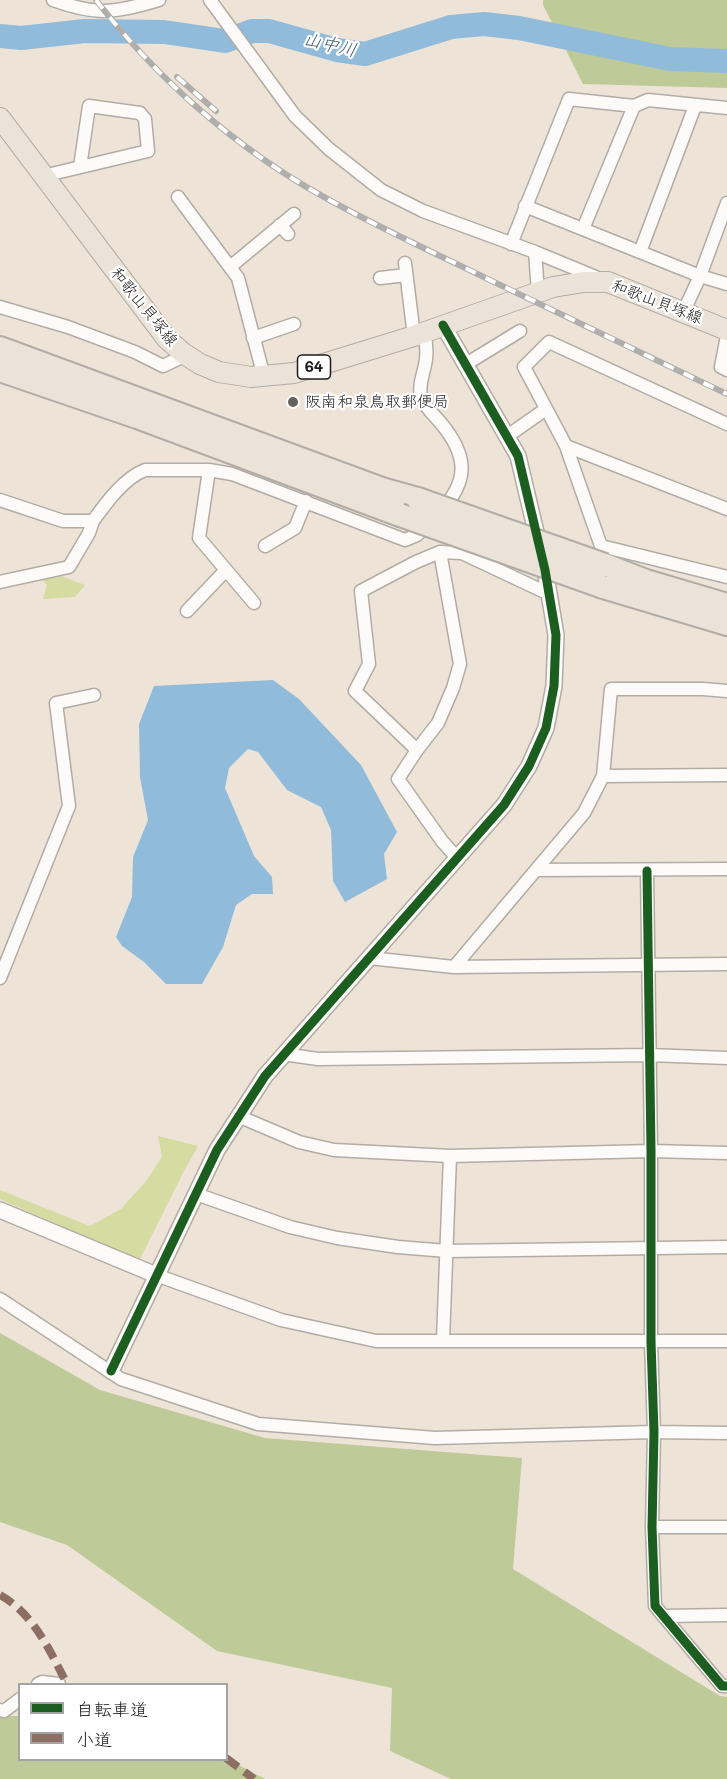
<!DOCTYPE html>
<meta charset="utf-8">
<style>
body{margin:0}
#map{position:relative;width:727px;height:1779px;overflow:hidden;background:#ede4d7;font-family:Mali,"Klee One",sans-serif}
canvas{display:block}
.legend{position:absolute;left:18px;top:1683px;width:210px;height:78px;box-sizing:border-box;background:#fff;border:2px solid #a4a4a4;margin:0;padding:8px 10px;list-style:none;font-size:18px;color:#1c1c1c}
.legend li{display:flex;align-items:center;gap:12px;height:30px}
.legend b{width:30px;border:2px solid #a4a4a4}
</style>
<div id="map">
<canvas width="727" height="1779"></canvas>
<ul class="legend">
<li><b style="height:8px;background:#1b5e20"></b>自転車道</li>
<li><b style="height:8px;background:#8d6e63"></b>小道</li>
</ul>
</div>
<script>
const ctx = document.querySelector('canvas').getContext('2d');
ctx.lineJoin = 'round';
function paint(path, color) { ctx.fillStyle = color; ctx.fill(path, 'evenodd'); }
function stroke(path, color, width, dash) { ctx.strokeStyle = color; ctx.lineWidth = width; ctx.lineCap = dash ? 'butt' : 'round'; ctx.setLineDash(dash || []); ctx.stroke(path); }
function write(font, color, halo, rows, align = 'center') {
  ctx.font = font + ' Mali,"Klee One",sans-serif'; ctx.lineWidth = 4.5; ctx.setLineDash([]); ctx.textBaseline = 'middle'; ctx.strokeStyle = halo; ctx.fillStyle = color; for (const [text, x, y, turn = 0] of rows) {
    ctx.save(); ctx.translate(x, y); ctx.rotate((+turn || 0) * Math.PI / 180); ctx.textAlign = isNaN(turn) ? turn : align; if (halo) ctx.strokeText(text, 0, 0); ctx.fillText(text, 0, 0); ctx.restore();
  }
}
const green = new Path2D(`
 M61,576L85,585L75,597L43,599L47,585L42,580Z
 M158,1136L198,1146L184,1171L139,1261L0,1199V1190L90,1226L121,1209L147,1180L162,1157Z`);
const forest = new Path2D(`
 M543,0H727V88L583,84L543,5Z
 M0,1333L100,1390L265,1438L522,1458L513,1569L720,1696L727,1697V1779H451L390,1751L392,1688L217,1651L67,1545L0,1522Z
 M0,1716H19L20,1760L227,1759L265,1779H0Z`);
const water = new Path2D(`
 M273,680L299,699L361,765L397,832L384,854L387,879L345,902L333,881L331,830L321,807L287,790L258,752L248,749L229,768L225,788L254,856L272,877L273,894H252L236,905L223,947L202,984H166L144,962L122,946L116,937L132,897L133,857L148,820L140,777L139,724L154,686Z`);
const river = new Path2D(`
 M0,36L21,38L85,31L164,32L225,41L252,31H269L337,50L365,54L451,27L484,24L519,28L670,59L727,61`);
const minor = new Path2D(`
 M53,0C98,16 114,13 159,0
 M210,0L295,116L329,149L381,190L423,211L535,252L598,278
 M43,176L148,151L145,119L140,113L89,106L80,167
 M178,197L238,278L264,377
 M525,206L700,276L727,284
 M280,225L288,234
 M583,229L634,106
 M511,244L569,99L634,106L648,100L727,108
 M535,252L538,292
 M640,252L695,106
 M405,263L414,336
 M230,267L294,214
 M380,278L406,275
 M0,307L68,327L135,352L163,366L186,355
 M683,313L700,276L727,203
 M424,332C426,341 427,350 426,359C425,370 418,384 421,396C424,406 433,414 440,422C466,453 471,479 441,510
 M727,336L721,367L727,370
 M253,338L294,324
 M466,364L520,331
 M727,424L549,342L524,367L566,446L601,546L727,577
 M506,437L546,409
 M566,446L727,509
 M209,470L199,538L254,603
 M0,500L63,521H93C106,503 124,478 145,470H209L232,474L405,540L417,535L429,523
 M265,546L295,528L306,501
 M440,552L460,664L453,688L438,723L417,750L398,779L442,841L458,859
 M0,582L69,567L89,533L93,521
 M187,611L226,570
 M417,750L355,691L369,664L361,591L416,562L440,552L462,553L549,594
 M603,776L727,775
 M537,870L727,869
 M647,871L651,1151V1342L654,1432L652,1527L655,1606L722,1686H727
 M369,958L454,967L727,964
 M454,967L584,813L603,776L611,689H703L727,691
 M0,978L69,806L56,703L94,695
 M283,1054L318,1059L649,1055L727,1058
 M238,1116L299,1142L334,1150L450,1156L651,1151L727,1153
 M196,1194L290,1227L337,1238L398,1247L447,1251L727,1247
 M156,1275L281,1320L376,1341H727
 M0,1299L121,1379L258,1424L435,1438L654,1432L727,1433
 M443,1340L450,1156
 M652,1527H727
 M664,1616L727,1615
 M38,1684L42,1682L59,1684
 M0,1710L4,1711L20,1699`);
const tertiary = new Path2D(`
 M0,1210L156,1275
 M111,1371L217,1150L265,1076L504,805L529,766L546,728L554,686L556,635L545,570L518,456L443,325`);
const primary = new Path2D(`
 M0,118L167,339L183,353L200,364L219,372L251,377L294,373L414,336L553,287L584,282H608L727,330`);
const motorway = new Path2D(`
 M0,348L382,489L418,499
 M0,370L137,417L400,515
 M605,565L646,581L727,605
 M603,587L727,624`);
const rail = new Path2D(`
 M96,0C157,79 237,149 324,197C379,228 437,254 494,282C572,319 649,357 727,394
 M177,77L216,111`);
const motorwayBridge = new Path2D(`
 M418,499L605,565
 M400,515L603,587`);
const quiet = new Path2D(`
 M0,1595C34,1614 50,1651 67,1684
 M226,1758L254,1779`);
const cycleway = new Path2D(`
 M647,871L651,1151V1342L654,1432L652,1527L655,1606L722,1686H727
 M111,1371L217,1150L265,1076L504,805L529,766L546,728L554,686L556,635L545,570L518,456L443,325`);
const markers = [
 [293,402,6,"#65625d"]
];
const shields = [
 [314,367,33]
];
const shieldNames = [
 ["64",314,367]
];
const streetNames = [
 ["和歌山貝塚線",657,302,21],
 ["和歌山貝塚線",144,307,51]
];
const poiNames = [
 ["阪南和泉鳥取郵便局",305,402]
];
const waterNames = [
 ["山中川",330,45,13]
];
paint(green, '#d6dba2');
paint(forest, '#bfca99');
paint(water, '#90bbda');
stroke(river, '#90bbda', 24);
stroke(minor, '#b2aca5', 15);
stroke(tertiary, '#b2aca5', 18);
stroke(primary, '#b2aca5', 22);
stroke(motorway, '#b2aca5', 26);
stroke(minor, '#fcfbf9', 12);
stroke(tertiary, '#fcfbf9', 15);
stroke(primary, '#ebe3d8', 20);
stroke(motorway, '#ebe3d8', 22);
stroke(rail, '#afaeac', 6);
stroke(rail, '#fff', 4, [11]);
stroke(motorwayBridge, '#b2aca5', 26, []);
stroke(motorwayBridge, '#ebe3d8', 22);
stroke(quiet, '#8d6e63', 8, [15, 8]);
stroke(cycleway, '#1b5e20', 9);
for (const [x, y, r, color] of markers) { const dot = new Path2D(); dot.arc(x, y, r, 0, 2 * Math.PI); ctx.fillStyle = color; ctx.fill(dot); stroke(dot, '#fff', 2); }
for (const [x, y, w] of shields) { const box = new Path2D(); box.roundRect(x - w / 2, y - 12, w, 24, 4.5); ctx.fillStyle = '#fff'; ctx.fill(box); stroke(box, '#1c1c1c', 1.5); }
write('bold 15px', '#1c1c1c', null, shieldNames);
write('16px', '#1c1c1c', '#fff', streetNames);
write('16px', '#1c1c1c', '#fff', poiNames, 'left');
write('italic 18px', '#3e5b72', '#fff', waterNames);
</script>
